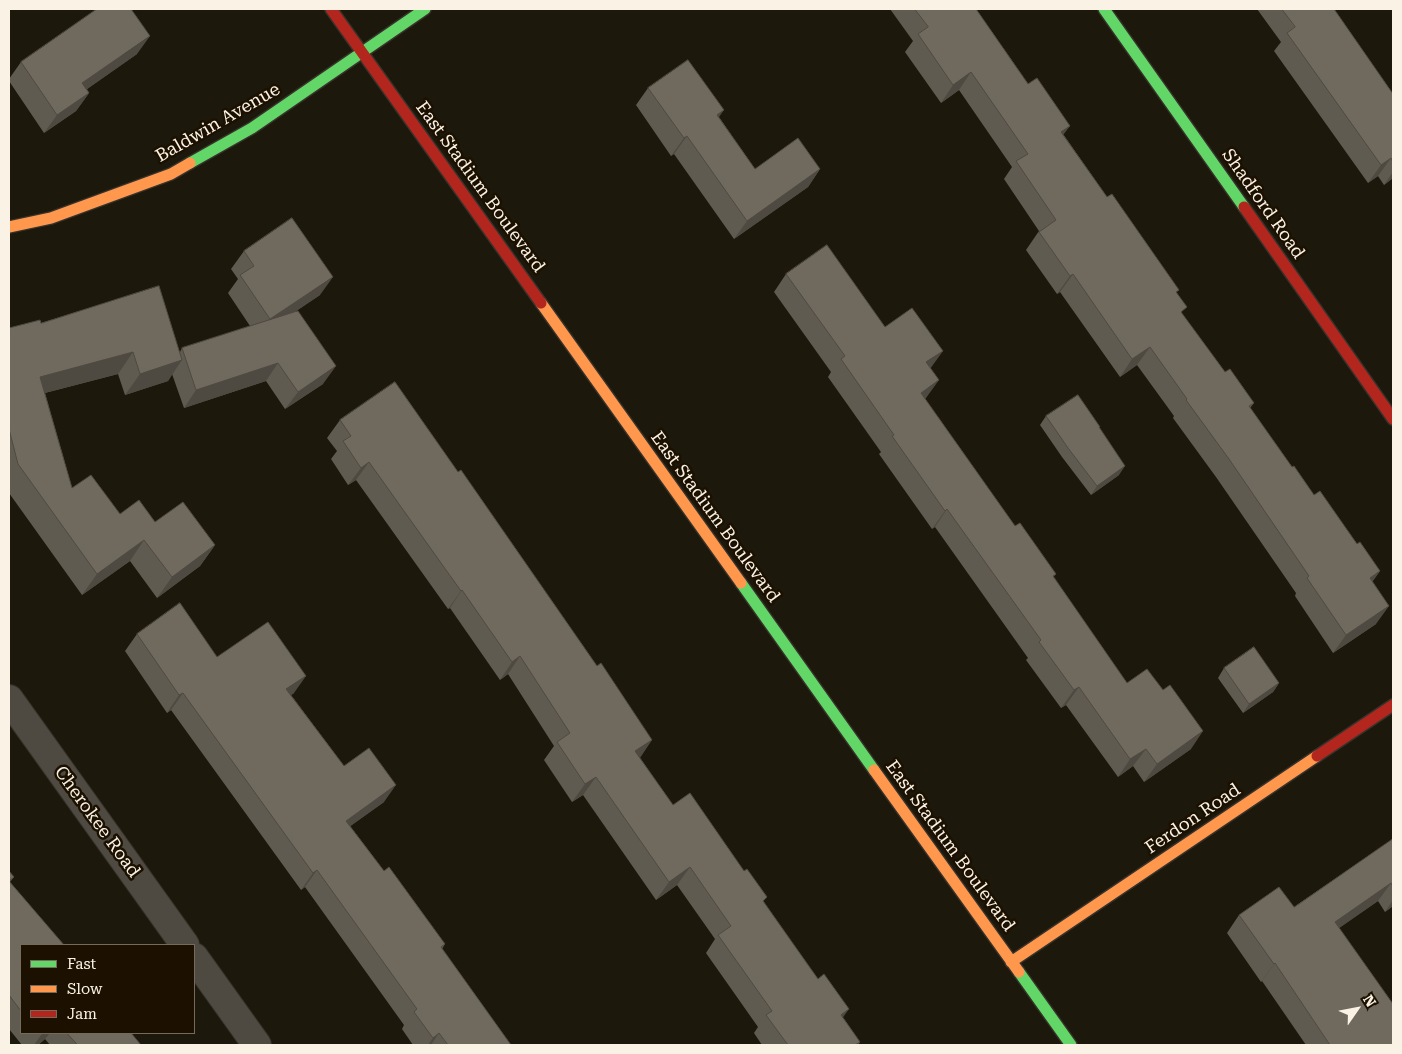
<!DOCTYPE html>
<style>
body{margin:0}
#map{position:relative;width:1402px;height:1054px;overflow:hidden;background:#1d180c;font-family:"Roboto Serif",serif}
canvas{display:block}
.frame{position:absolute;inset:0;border:10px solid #faf2e4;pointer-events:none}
.legend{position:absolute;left:20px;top:944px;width:175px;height:90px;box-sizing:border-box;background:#1c1100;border:1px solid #756b5b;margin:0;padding:6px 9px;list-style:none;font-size:15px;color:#faf2e4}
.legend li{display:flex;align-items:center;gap:10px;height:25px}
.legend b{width:25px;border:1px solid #756b5b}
.north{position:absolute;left:1332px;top:984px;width:50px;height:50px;-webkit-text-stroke:4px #1c1100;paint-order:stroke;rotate:57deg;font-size:14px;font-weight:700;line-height:20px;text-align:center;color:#faf2e4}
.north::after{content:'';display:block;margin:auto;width:18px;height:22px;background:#faf2e4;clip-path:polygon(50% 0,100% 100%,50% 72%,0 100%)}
</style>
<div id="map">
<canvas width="1402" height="1054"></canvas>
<div class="frame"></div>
<ul class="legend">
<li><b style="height:6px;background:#63d668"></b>Fast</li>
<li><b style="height:6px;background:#ff974d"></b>Slow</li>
<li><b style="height:6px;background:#b3261e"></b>Jam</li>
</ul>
<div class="north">N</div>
</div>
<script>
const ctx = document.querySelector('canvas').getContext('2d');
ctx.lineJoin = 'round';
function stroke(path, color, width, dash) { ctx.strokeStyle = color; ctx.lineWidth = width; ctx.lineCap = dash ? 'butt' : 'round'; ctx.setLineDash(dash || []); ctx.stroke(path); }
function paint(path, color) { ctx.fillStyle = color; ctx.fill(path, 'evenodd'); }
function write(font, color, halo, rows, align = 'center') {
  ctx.font = font + ' "Roboto Serif",serif'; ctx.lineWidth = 5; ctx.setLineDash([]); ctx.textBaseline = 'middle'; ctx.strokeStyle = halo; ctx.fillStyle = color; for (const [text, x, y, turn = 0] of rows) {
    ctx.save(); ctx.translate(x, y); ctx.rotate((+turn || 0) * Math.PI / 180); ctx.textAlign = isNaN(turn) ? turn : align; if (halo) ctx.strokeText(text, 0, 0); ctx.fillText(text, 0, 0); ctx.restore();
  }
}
const street = new Path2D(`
 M9,699L185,945
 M194,957L257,1045`);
const fast = new Path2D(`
 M1104,9L1244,207
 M190,163L252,128L425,9
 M741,583L874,770
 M1019,972L1071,1045`);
const slow = new Path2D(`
 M9,227L51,218L171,174L190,163
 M541,303L741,583
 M874,770L1019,972
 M1011,962L1317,756`);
const jam = new Path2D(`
 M331,9L541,303
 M1244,207L1393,419
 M1317,756L1393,705`);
const wall = new Path2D(`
 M890,9H976L1107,197L1177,293L1182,314L1225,372L1254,403L1250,408L1292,467L1314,495L1357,544L1380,571L1372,582L1376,624L1333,653L1295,596L1296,593L1216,477L1173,418L1174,416L1137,365L1120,377L1060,292L1057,294L1026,250L1039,231L1004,179L1012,167L959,90L941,103L905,52L913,41Z
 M1257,9H1334L1393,94V178L1384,185L1378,176L1368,183L1274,51L1281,42Z
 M137,54L87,89L89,93L76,111L44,133L9,81V79L21,62Z
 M648,88L719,117L755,169H820L808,187L734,239L674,154L671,156L636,105Z
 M244,251L320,295L296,311L323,384L285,409L266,381L184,408L172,374L168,381L125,395L118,374L45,393L72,488L120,514L155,522L215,545L200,566L157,598L130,561L82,595L9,493V328L41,323L180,352L182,348L250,326L228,293L238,279L231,269Z
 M786,274L885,327L931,368L926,398L925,399L1015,526L1056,574L1053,577L1127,683L1191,749L1144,782L1133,766L1118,777L1066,705L1061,708L1026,660L1028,658L935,527L932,529L879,454L881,452L828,377L831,372L774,292Z
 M1046,416L1099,428L1119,475L1091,495L1062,457L1040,425Z
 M340,420L639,758L673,805L764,902L860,1042L858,1045H762L754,1033L758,1027L706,953L715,939L677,885L656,900L583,795L572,802L544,760L554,746L508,674L500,680L450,608L448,609L356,480L348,485L331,459L337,451L327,438Z
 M137,634L217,657L294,693L291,695L344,766L384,802L350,826L384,871L445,944L442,949L511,1045H413L402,1029L404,1025L305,887L301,890L171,710L167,713L125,651Z
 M1224,668L1279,683L1273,692L1243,713L1218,678Z
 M1393,839V906L1385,912L1378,901L1339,928L1393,1045H1306L1262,981L1261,982L1227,933L1239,915L1294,907Z
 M9,871L14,877L10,882L21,945V1033H131L141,1045H50L45,1039L38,1045H22L9,1029Z`);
const shadedWall = new Path2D(`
 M150,36L137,54L70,101L82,83Z
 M971,72L959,90L941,103L953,85Z
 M89,93L76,111L44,133L57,115Z
 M724,110L711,128L717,115Z
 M1070,126L1057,143L1061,132Z
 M687,136L674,154L671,156L684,138Z
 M1391,158L1378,176L1368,183L1381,165Z
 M820,169L808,187L734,239L747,221Z
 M1393,172V178L1384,185Z
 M1073,274L1060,292L1057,294L1070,276Z
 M333,277L320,295L258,337L270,319Z
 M1150,347L1137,365L1120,377L1132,359Z
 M943,351L930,369L926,362Z
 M133,352L118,374L25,398L40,377Z
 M182,360L168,381L125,395L140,374Z
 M278,363L266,381L184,408L196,390Z
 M336,366L323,384L285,409L298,392Z
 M939,380L926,398L908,411L921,393Z
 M369,462L356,480L348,485L361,468Z
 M1125,466L1119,475L1091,495L1097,486Z
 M947,509L935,527L932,529L945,511Z
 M144,540L130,561L82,595L97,574Z
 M215,545L200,566L157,598L172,577Z
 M1380,571L1367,589L1370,578Z
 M462,590L450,608L448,609L461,591Z
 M1389,606L1376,624L1333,653L1346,635Z
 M520,656L508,674L500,680L512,662Z
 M306,676L294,693L274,707L286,689Z
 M1279,683L1273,692L1243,713L1249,704Z
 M1079,687L1066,705L1061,708L1074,690Z
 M183,693L171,710L167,713L179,695Z
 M1203,731L1191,749L1144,782L1157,764Z
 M652,740L640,758L635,751Z
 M1146,749L1133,766L1118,777L1130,759Z
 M596,777L583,795L572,802L585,784Z
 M396,785L384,802L334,838L346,821Z
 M690,867L677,885L656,900L669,882Z
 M317,870L305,887L301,890L313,873Z
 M1391,883L1378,901L1322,940L1335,922Z
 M1393,900V906L1385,912Z
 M1275,963L1262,981L1261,982L1274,964Z
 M849,1009L836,1027L841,1015Z
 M44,1033H50L45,1039L38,1045H34L41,1035Z
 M439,1033L431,1045H428L433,1038Z`);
const building = new Path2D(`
 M97,9H131L150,36L82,83L89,93L57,115L21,62Z
 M915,9H976L1028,84L1037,78L1070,126L1061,132L1107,197L1112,194L1179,290L1176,292L1187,307L1181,312L1225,372L1230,369L1254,403L1249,406L1292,467L1294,466L1314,495L1320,491L1357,544L1360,542L1380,571L1370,578L1389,606L1346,635L1307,578L1309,576L1229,459L1186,400L1187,399L1150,347L1132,359L1073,274L1070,276L1039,232L1056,220L1016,161L1028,154L971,72L953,85L918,34L928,27Z
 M1282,9H1334L1393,94V162L1391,158L1381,165L1287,33L1295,27Z
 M688,60L724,110L717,115L755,169L798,138L820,169L747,221L687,136L684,138L648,88Z
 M292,218L333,277L270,319L240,275L254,266L244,251Z
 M827,245L885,327L912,308L943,351L926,362L939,380L921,393L1015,526L1020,523L1056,574L1053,576L1127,683L1147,669L1163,690L1170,685L1203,731L1157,764L1146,749L1130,759L1079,687L1074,690L1039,642L1041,640L947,509L945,511L892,436L894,435L841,359L845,356L786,274Z
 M159,286L182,360L140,374L133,352L40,377L72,488L91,475L120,514L139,500L155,522L183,502L215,545L172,577L144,540L97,574L18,464L9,429V328L40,320L41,323Z
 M298,311L336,366L298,392L278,363L196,390L182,348Z
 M395,382L458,472L461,470L597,666L601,663L652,740L635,751L673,805L690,793L744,871L747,869L767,897L763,901L818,979L824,974L849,1009L841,1015L860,1042L855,1045H788L766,1015L772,1011L718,935L731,926L690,867L669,882L596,777L585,784L557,742L570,733L520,656L512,662L462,590L461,591L369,462L361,468L343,441L351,436L340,420Z
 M1078,395L1100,427H1099L1125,466L1097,486L1068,448L1046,416Z
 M180,603L217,657L268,622L306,676L286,689L344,766L369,748L396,785L346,821L384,871L389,867L445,944L441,947L511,1045H448L439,1033L433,1038L414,1012L417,1009L317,870L313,873L183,693L179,695L137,634Z
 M1254,647L1279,683L1249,704L1224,668Z
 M1393,839V887L1391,883L1335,922L1393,1004V1045H1330L1275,963L1274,964L1239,915L1279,887L1294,907Z
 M9,871L14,877L9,881L64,945H21V1011L9,995Z
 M67,1033H131L141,1045H78Z`);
const streetNames = [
 ["Baldwin Avenue",218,123,-30],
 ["East Stadium Boulevard",480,187,54],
 ["Shadford Road",1263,204,55],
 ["East Stadium Boulevard",715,517,54],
 ["Ferdon Road",1193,819,-34],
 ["Cherokee Road",97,822,54],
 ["East Stadium Boulevard",950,846,54]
];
stroke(street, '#37322b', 30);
stroke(fast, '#37322b', 14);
stroke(slow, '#37322b', 14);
stroke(jam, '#37322b', 14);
stroke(street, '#4e4a42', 28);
stroke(fast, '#63d668', 11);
stroke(slow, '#ff974d', 11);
stroke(jam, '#b3261e', 11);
paint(wall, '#605b51');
paint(shadedWall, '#4e4a42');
paint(building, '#706a5e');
stroke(building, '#4e4a42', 1);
write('18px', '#faf2e4', '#1c1100', streetNames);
</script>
